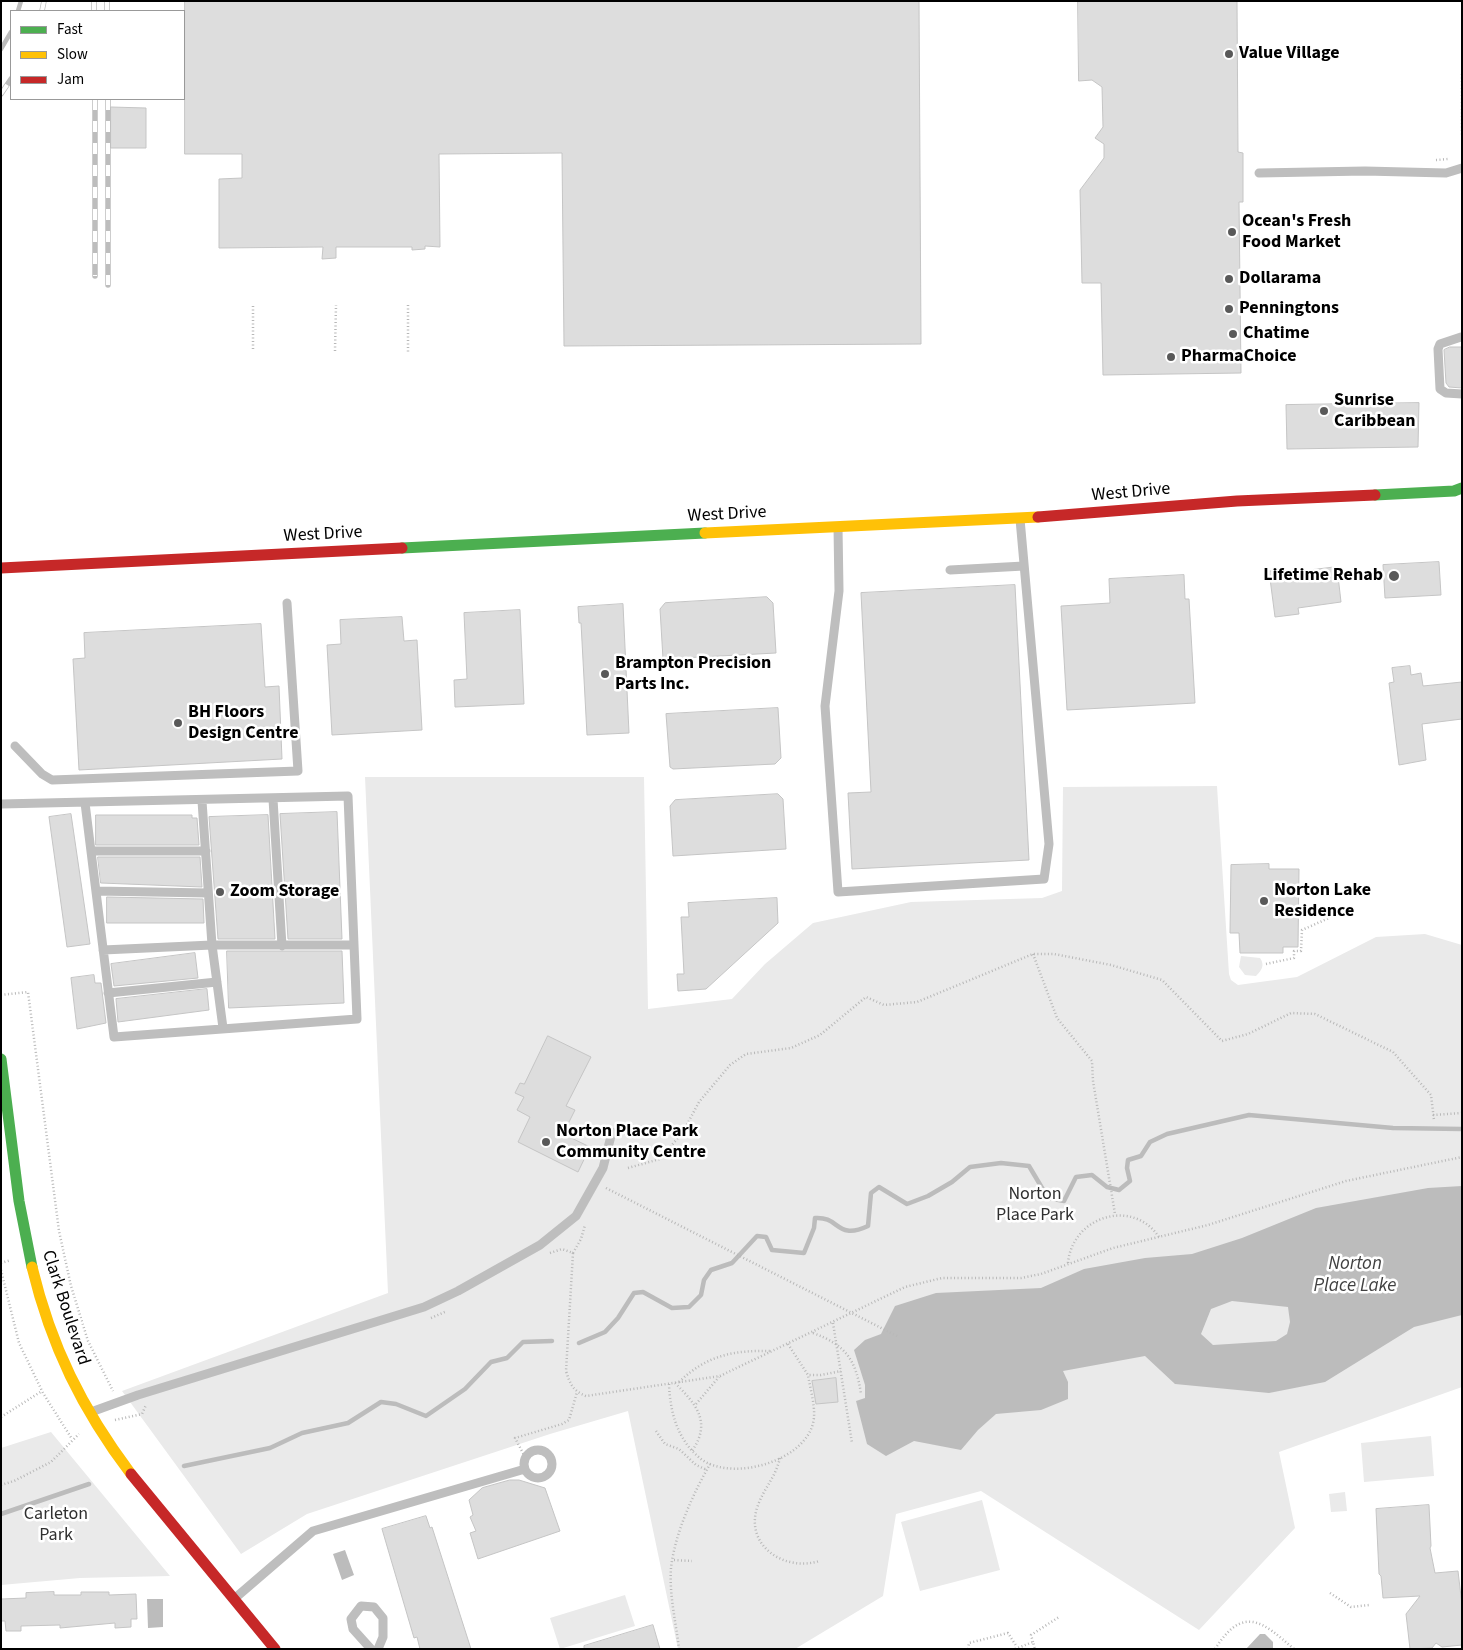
<!DOCTYPE html>
<style>
body{margin:0}
#map{position:relative;width:1463px;height:1650px;overflow:hidden;background:#fff;font-family:"Source Sans 3",sans-serif}
canvas{display:block}
.frame{position:absolute;inset:0;border:2px solid #000;pointer-events:none}
.legend{position:absolute;left:10px;top:10px;width:175px;height:90px;box-sizing:border-box;background:#fff;border:1px solid #999;margin:0;padding:6px 9px;list-style:none;font-size:15px;color:#000}
.legend li{display:flex;align-items:center;gap:10px;height:25px}
.legend b{width:25px;border:1px solid #999}
</style>
<div id="map">
<canvas width="1463" height="1650"></canvas>
<div class="frame"></div>
<ul class="legend">
<li><b style="height:6px;background:#4caf50"></b>Fast</li>
<li><b style="height:6px;background:#ffc107"></b>Slow</li>
<li><b style="height:6px;background:#c62828"></b>Jam</li>
</ul>
</div>
<script>
const ctx = document.querySelector('canvas').getContext('2d');
ctx.lineJoin = 'round';
function paint(path, color) { ctx.fillStyle = color; ctx.fill(path, 'evenodd'); }
function stroke(path, color, width, dash) { ctx.strokeStyle = color; ctx.lineWidth = width; ctx.lineCap = dash ? 'butt' : 'round'; ctx.setLineDash(dash || []); ctx.stroke(path); }
function write(font, color, halo, rows, align = 'center') {
  ctx.font = font + ' "Source Sans 3",sans-serif'; ctx.lineWidth = 5; ctx.setLineDash([]); ctx.textBaseline = 'middle'; ctx.strokeStyle = halo; ctx.fillStyle = color; for (const [text, x, y, turn = 0] of rows) {
    ctx.save(); ctx.translate(x, y); ctx.rotate((+turn || 0) * Math.PI / 180); ctx.textAlign = isNaN(turn) ? turn : align; if (halo) ctx.strokeText(text, 0, 0); ctx.fillText(text, 0, 0); ctx.restore();
  }
}
const green = new Path2D(`
 M365,777H644L648,1009L732,999L765,964L813,923L911,902L1042,898L1062,891L1063,787L1217,786L1229,974L1231,980L1238,985L1297,977L1376,937L1425,934L1462,945V1387L1279,1452L1295,1528L1199,1630L981,1491L896,1514L883,1596L795,1649H678L628,1411L550,1434L307,1514L241,1554L122,1391L388,1293Z
 M1241,956L1260,958C1265,965 1262,970 1256,976L1245,975L1239,967Z
 M51,1432L170,1576L80,1578L1,1585V1448Z
 M1431,1436L1434,1476L1364,1482L1361,1443Z
 M1345,1492L1347,1511L1331,1512L1329,1494Z
 M982,1500L1000,1570L920,1591L901,1522Z
 M625,1595L635,1626L560,1649L550,1618Z`);
const water = new Path2D(`
 M1462,1186V1315L1414,1327L1325,1382L1269,1393L1175,1384L1145,1356L1063,1371L1068,1382V1399L1041,1410L996,1414L978,1430L961,1450L914,1441L886,1456L867,1444L856,1401L865,1398V1385L854,1350L865,1340L881,1334L895,1306L936,1293L1041,1288L1084,1269L1145,1258L1192,1254L1242,1238L1316,1208L1428,1188ZM1232,1301L1288,1307L1290,1322L1287,1334L1276,1341L1213,1345L1201,1334L1211,1309Z
 M345,1550L354,1575L342,1580L333,1554Z
 M147,1599H163V1627L148,1628Z
 M1260,1634H1265L1273,1642V1649H1246Z`);
const stream = new Path2D(`
 M18,11L21,1
 M1,49L11,32
 M579,1343L605,1332L618,1318L634,1293L643,1292L672,1308L689,1307L701,1295L704,1280L711,1270L732,1263L757,1236L766,1237L772,1250L804,1253L814,1228L815,1218C840,1216 836,1241 868,1226L871,1193L879,1187L907,1204L928,1196L952,1182L970,1167L1001,1163L1029,1166L1048,1198L1064,1201L1076,1177L1092,1175L1107,1187L1119,1190L1130,1181L1127,1168L1128,1160L1141,1156L1150,1142L1167,1134L1249,1115L1393,1128L1462,1129
 M184,1466L270,1448L302,1433L348,1423L381,1402L396,1404L426,1416L465,1389L491,1362L507,1358L523,1342L552,1341
 M1,1514L89,1484`);
const building = new Path2D(`
 M185,1H919L921,344L564,346L562,153L439,154L440,247L425,246V249L412,250V247H336V258L322,259L323,247L219,248V179L242,178V154H185Z
 M1078,1H1237L1238,152L1243,153V202H1239L1241,373L1103,375L1101,283H1082L1080,190L1104,158V144L1095,138L1103,127L1102,87L1092,80L1079,81Z
 M111,107L146,108V148H111Z
 M1450,347H1462V388L1449,387L1446,383L1444,350Z
 M1419,403L1418,447L1287,449L1286,405Z
 M1439,562L1441,595L1385,598L1383,565Z
 M1337,567L1341,602L1298,608L1299,614L1275,617L1269,571L1309,570Z
 M1184,575L1185,599H1189L1195,703L1067,710L1061,606L1110,603L1109,579Z
 M1015,585L1029,860L852,869L848,793L871,792L861,593Z
 M767,597L773,603L776,653L663,659L660,609L665,603Z
 M623,604L629,733L587,735L581,623H579L578,607Z
 M520,610L524,704L455,707L454,680L467,679L464,613Z
 M402,617L404,641L417,640L422,730L332,735L327,645L341,644L340,620Z
 M261,624L265,687L279,686L282,759L79,770L73,659L85,658L84,633Z
 M1410,666L1411,675L1421,673L1423,686L1462,682V719L1422,724L1426,760L1399,765L1389,683L1394,682L1392,668Z
 M778,708L781,758L775,764L673,769L670,767L666,714Z
 M778,794L783,799L786,849L673,856L670,806L675,800Z
 M337,812L342,939H288L280,814Z
 M71,814L90,944L67,947L49,817Z
 M96,815H192V818H197L199,845H96Z
 M268,815L275,939H218L209,817Z
 M98,857H200L202,887L101,883Z
 M1269,864V869H1299L1298,947H1283V953H1240L1239,933H1230L1231,865Z
 M107,897L203,899L204,923H107Z
 M777,898L778,923L706,989L678,991L677,974H684L681,917H689L688,903Z
 M227,951H342L344,1003L229,1008Z
 M195,953L198,978L114,986L111,964Z
 M94,975L95,983H101L106,1023L77,1029L71,978Z
 M207,989L209,1010L118,1022L116,999Z
 M548,1036L591,1057L566,1106L575,1110L563,1134L590,1147L578,1172L518,1142L530,1117L517,1110L524,1097L515,1093L520,1083L524,1084Z
 M836,1378L838,1402L816,1404L812,1381Z
 M510,1480H519L545,1488L560,1531L478,1559L470,1533L476,1531L470,1517L473,1515L469,1500L482,1488Z
 M1429,1505L1431,1546L1430,1548L1435,1573L1458,1571L1462,1605V1645L1442,1647L1436,1643L1432,1648L1410,1649L1406,1614L1420,1596L1383,1598L1381,1576L1379,1574L1376,1509Z
 M426,1516L430,1528L432,1527L471,1649H420L417,1637L414,1638L382,1529Z
 M54,1592V1595H81V1592H109V1595L136,1594L137,1619H131V1627L115,1628V1623L60,1628V1625L21,1626V1631H6L5,1621H1V1599L26,1598V1593Z
 M653,1625L660,1649H584V1646Z`);
const path = new Path2D(`
 M1462,74V135
 M1436,160L1448,159
 M408,305V352
 M253,306V351
 M335,351L336,305
 M1033,954L1057,1018L1092,1061L1093,1081L1115,1214
 M1266,964L1294,958V951H1301L1302,930L1329,918
 M1,995L28,992L59,1231L71,1286L88,1341L113,1391
 M1433,1115L1462,1113
 M628,1168L660,1159L683,1132L699,1102L730,1065L746,1054L791,1048L820,1035L866,997L884,1005L917,1002L1033,954H1054L1111,965L1162,980L1222,1041L1248,1034L1291,1013L1315,1014L1393,1052L1431,1095L1434,1120
 M606,1188L899,1337
 M550,1253L562,1249L573,1253L566,1371C570,1384 573,1391 586,1396L720,1376L905,1287L942,1278H1021L1041,1274L1113,1248L1208,1225L1346,1181L1462,1157
 M573,1253L581,1239L585,1225
 M1,1263L11,1260
 M1068,1263C1072,1217 1132,1197 1159,1237
 M1,1270L19,1343L43,1393L72,1439
 M431,1318L447,1311
 M833,1323L852,1443
 M813,1333C846,1345 856,1360 861,1394
 M788,1344L808,1375H821L841,1371
 M679,1382C707,1355 734,1350 772,1351
 M675,1383C696,1404 712,1422 692,1451
 M669,1384C670,1413 678,1441 701,1459C733,1483 811,1460 814,1417C815,1404 810,1388 808,1375
 M696,1404L719,1377
 M1,1417L42,1391
 M115,1420L142,1414L146,1405
 M656,1431L665,1444L679,1449L696,1465L707,1470
 M525,1457L515,1438L562,1424L569,1420L577,1392
 M780,1458C775,1479 763,1489 757,1508C745,1546 785,1572 819,1561
 M1,1485L14,1481L51,1462L79,1434
 M674,1560L692,1561
 M1330,1593L1351,1607L1369,1605
 M1033,1642L1031,1635L1059,1617
 M679,1649C676,1622 669,1595 671,1568C675,1533 693,1494 710,1464
 M968,1649L969,1643L1008,1633L1017,1647
 M1015,1649L1033,1642L1035,1649
 M1215,1649C1243,1605 1262,1621 1294,1649`);
const lane = new Path2D(`
 M1259,173L1365,171L1446,173L1462,168
 M1461,337L1440,344L1438,349L1440,389L1446,393L1462,394
 M838,527L839,591L825,706L838,892L1044,879L1049,844L1020,519
 M950,570L1024,566
 M15,746L42,774L52,780L298,771L287,603
 M273,799L282,946
 M202,801L212,945L223,1028
 M1,804L348,796L357,1019L114,1037L85,803
 M91,851H206
 M96,891L208,893
 M103,950L212,945H353
 M108,993L217,982
 M91,1412L138,1395L424,1307L458,1291L540,1245L576,1216L603,1168L612,1132
 M524 1464a14 14 0 1 1 28 0a14 14 0 1 1-28 0Z
 M234,1599L313,1531L525,1469
 M371,1649L353,1629L351,1619L361,1606L374,1607L383,1618V1637L378,1649`);
const fast = new Path2D(`
 M1375,495L1454,491L1462,488
 M402,548L705,533
 M1,1059L19,1201L32,1267`);
const slow = new Path2D(`
 M705,533L1038,517
 M32,1267C51,1346 82,1409 131,1474`);
const jam = new Path2D(`
 M1038,517L1237,501L1375,495
 M1,568L402,548
 M131,1474L275,1649`);
const rail = new Path2D(`
 M94,1V11
 M107,1V11
 M42,11L44,1
 M1,94L11,79
 M95,99V276
 M108,99V285`);
const markers = [
 [1229,54,5,"#595959"],
 [1232,232,5,"#595959"],
 [1229,279,5,"#595959"],
 [1229,309,5,"#595959"],
 [1233,334,5,"#595959"],
 [1171,357,5,"#595959"],
 [1324,411,5,"#595959"],
 [1394,576,6,"#595959"],
 [605,674,5,"#595959"],
 [178,723,5,"#595959"],
 [220,892,5,"#595959"],
 [1264,901,5,"#595959"],
 [546,1142,5,"#595959"]
];
const poiNames = [
 ["Value Village",1239,54],
 ["Ocean's Fresh",1242,222],
 ["Food Market",1242,243],
 ["Dollarama",1239,279],
 ["Penningtons",1239,309],
 ["Chatime",1243,334],
 ["PharmaChoice",1181,357],
 ["Sunrise",1334,401],
 ["Caribbean",1334,422],
 ["Lifetime Rehab",1383,576,"right"],
 ["Brampton Precision",615,664],
 ["Parts Inc.",615,685],
 ["BH Floors",188,713],
 ["Design Centre",188,734],
 ["Norton Lake",1274,891],
 ["Residence",1274,912],
 ["Zoom Storage",230,892],
 ["Norton Place Park",556,1132],
 ["Community Centre",556,1153]
];
const streetNames = [
 ["West Drive",1131,493,-5],
 ["West Drive",727,515,-3],
 ["West Drive",323,535,-3],
 ["Clark Boulevard",65,1308,72]
];
const parkNames = [
 ["Norton",1035,1195],
 ["Place Park",1035,1216],
 ["Carleton",56,1515],
 ["Park",56,1536]
];
const waterNames = [
 ["Norton",1355,1265],
 ["Place Lake",1355,1287]
];
paint(green, '#eaeaea');
paint(water, '#bcbcbc');
stroke(stream, '#bcbcbc', 4.5);
paint(building, '#ddd');
stroke(building, '#c5c5c5', 1);
stroke(path, '#b8b8b8', 2.5, [1, 2.5]);
stroke(lane, '#bebebe', 9);
stroke(fast, '#4caf50', 11);
stroke(slow, '#ffc107', 11);
stroke(jam, '#c62828', 11);
stroke(rail, '#bdbdbd', 5.5);
stroke(rail, '#fff', 4, [11]);
for (const [x, y, r, color] of markers) { const dot = new Path2D(); dot.arc(x, y, r, 0, 2 * Math.PI); ctx.fillStyle = color; ctx.fill(dot); stroke(dot, '#fff', 2); }
write('bold 18px', '#000', '#fff', poiNames, 'left');
write('18px', '#000', '#fff', streetNames);
write('18px', '#303030', '#fff', parkNames);
write('italic 19px', '#414141', '#fff', waterNames);
</script>
